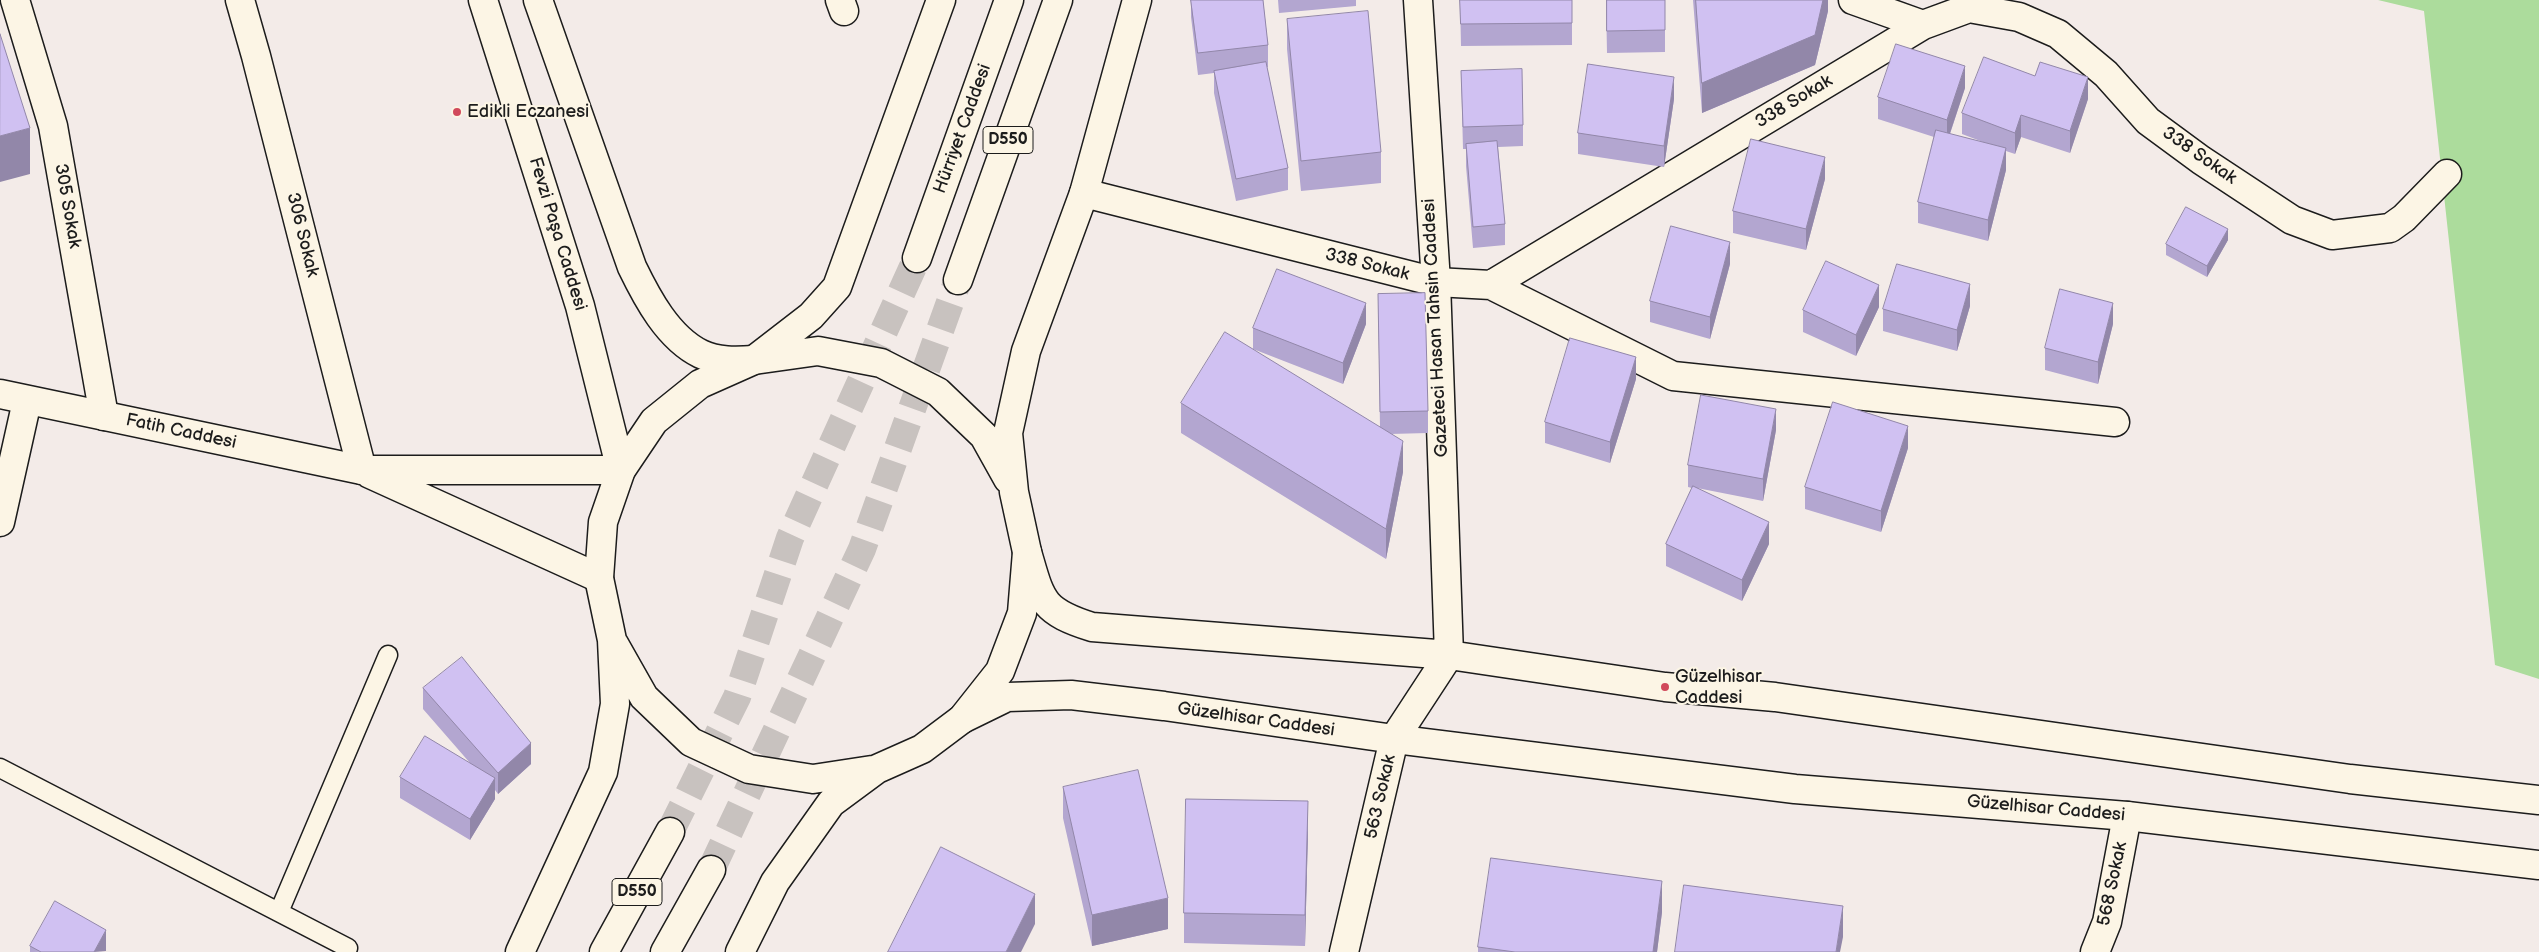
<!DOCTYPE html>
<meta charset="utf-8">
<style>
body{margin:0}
canvas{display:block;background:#f3ebe8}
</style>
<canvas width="2539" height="952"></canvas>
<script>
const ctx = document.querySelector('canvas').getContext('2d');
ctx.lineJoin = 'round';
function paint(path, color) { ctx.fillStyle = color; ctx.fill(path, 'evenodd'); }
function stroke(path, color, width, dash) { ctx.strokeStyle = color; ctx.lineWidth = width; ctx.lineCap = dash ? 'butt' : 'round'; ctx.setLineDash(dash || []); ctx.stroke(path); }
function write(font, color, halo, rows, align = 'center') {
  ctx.font = font + ' "Balsamiq Sans",sans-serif'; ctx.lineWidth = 4; ctx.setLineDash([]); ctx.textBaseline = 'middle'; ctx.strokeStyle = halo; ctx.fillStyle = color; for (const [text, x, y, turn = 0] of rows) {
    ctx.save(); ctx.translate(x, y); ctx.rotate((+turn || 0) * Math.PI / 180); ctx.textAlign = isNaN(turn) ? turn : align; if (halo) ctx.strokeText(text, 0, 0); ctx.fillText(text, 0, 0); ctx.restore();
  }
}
const green = new Path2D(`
 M2378,0H2539V679L2495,665L2424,11Z`);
const highwayTunnel = new Path2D(`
 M670,832L737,697L790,538L917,258
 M711,870L862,549L958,280`);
const lane = new Path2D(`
 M0,768L348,948
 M279,912L388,655`);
const street = new Path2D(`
 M15,0L53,126L104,416
 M240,0L256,56L362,470
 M840,0L844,11
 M1853,0L1923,25
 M1084,193L1436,282L1491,285L1923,25L1969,8L2019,17L2058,34L2106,74L2148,121L2201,160L2292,220L2332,235L2390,228L2404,218L2447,174
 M1491,285L1673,376L2115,422
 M0,522L27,401
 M1344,952L1394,739L1449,655
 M2095,952L2107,922L2127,816`);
const secondary = new Path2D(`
 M538,0L632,267C647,298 668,338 701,354C717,362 737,361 754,360
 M1418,0L1436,282L1449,655
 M0,394L362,470H621L580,306L483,0
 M370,474L599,578
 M1027,552C1041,600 1041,611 1092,627L1449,655L1665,687L1775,697L2350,779L2539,800
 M962,719L1007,697L1071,695L1164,706L1394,739L1795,789L2127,816L2539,865`);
const highway = new Path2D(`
 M917,258L1009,0
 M958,280L1058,0
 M754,360L811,316L837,287L941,0
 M614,644L644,697L691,742L749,769L813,779L872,770
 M520,952L603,772L615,704L612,640L599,578L603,522L621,470L654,421L700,384L754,360L818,351L881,363L938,392L984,436L1008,479
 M604,952L670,832
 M665,952L711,870
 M740,952L775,882L831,803L877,769L922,749L962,719L1000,671L1022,613L1027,552L1014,492L1008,433L1026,351L1084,193L1137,0`);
const wall = new Path2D(`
 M1191,0H1263L1268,45V67H1267L1288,168V190L1236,201L1214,93V73L1198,75L1191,17Z
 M1278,0H1356V6L1279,13Z
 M1460,0H1572V45L1461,46Z
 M1606,0H1665V52L1607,53Z
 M1693,0H1828V11L1815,65L1702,113Z
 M1287,19L1381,152V183L1301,191L1287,49Z
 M1461,71L1523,125V146L1498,147L1505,224V245L1473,248L1466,166V149H1463Z
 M1965,88L1950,134L1983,142L1962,134V113L2088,99L2070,153L2021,137L2015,154L2006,151V170L1988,241L1918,223V202L1934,137L1878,119V97Z
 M1674,99L1664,167L1578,154V133Z
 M1825,179L1806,250L1733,233V211Z
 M2228,240L2207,277L2166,255V244Z
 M1730,264L1710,339L1650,322V301Z
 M1378,294L1428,411V433L1390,434L1403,472L1386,559L1181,433V403L1380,428Z
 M1970,306L1957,351L1883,331V309Z
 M1879,307L1856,356L1803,332V310Z
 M1366,324L1343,384L1253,349V328Z
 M2113,324L2098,384L2045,370V348Z
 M1636,379L1610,463L1545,443V422Z
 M1776,430L1763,501L1697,488L1769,544L1742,601L1666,566V544L1692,488L1688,487V465Z
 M1908,448L1881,532L1805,509V487Z
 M423,688L531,764L498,794L495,790V799L470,840L400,798V777L470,763L423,709Z
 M1063,787L1168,929L1092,946L1063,818Z
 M1308,831L1305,946L1184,943V913Z
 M1662,912L1657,952H1478V947Z
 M30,946L106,951L30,952Z`);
const shadedWall = new Path2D(`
 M1823,0H1828V11L1815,65L1702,113V83Z
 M1965,66V88L1947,142V120Z
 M1674,77V99L1664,167V146Z
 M2088,77V99L2070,153V131Z
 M2021,115V137L2015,154V133Z
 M30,128V174L0,182V136Z
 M2006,148V170L1988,241V220Z
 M1825,157V179L1806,250V229Z
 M2228,229V240L2207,277V266Z
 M1730,242V264L1710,339V317Z
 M1970,284V306L1957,351V330Z
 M1879,285V307L1856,356V335Z
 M1366,303V324L1343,384V363Z
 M2113,303V324L2098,384V362Z
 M1636,357V379L1610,463V442Z
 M1776,409V430L1763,501V479Z
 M1908,426V448L1881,532V511Z
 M1403,441V472L1386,559V529Z
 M1769,522V544L1742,601V580Z
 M531,743V764L498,794V773Z
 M495,778V799L470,840V819Z
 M1308,801V831L1305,946V915Z
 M1662,881V912L1657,952H1653Z
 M1035,894V924L1021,952H1006Z
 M1168,898V929L1092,946V915Z
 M1843,906V937L1840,952H1836Z
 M106,930V951L94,952Z`);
const building = new Path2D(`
 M1191,0H1263L1268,45L1198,53Z
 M1460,0H1572V23L1461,24Z
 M1607,0H1665V30L1607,31Z
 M1696,0H1823L1815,35L1702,83Z
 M1368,11L1381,152L1301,161L1287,19Z
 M0,34L30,128L0,136Z
 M1896,44L1965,66L1947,120L1878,97Z
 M1984,57L2035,76L2040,62L2088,77L2070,131L2021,115L2015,133L1962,113Z
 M1266,62L1288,168L1236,179L1214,71Z
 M1588,64L1674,77L1664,146L1578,133Z
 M1522,69L1523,125L1463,127L1461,71Z
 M1936,130L2006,148L1988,220L1918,202Z
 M1751,139L1825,157L1806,229L1733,211Z
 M1497,141L1505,224L1473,227L1466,144Z
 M2186,207L2228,229L2207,266L2166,244Z
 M1671,226L1730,242L1710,317L1650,301Z
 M1826,261L1879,285L1856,335L1803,310Z
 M1897,264L1970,284L1957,330L1883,309Z
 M1277,269L1366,303L1343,363L1253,328Z
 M2060,289L2113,303L2098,362L2045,348Z
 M1425,293L1428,411L1380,412L1378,294Z
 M1225,332L1403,441L1386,529L1181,403Z
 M1570,338L1636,357L1610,442L1545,422Z
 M1701,395L1776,409L1763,479L1688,465Z
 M1833,402L1908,426L1881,511L1805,487Z
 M1693,486L1769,522L1742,580L1666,544Z
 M462,657L531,743L498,773L423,688Z
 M425,736L495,778L470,819L400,777Z
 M1138,770L1168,898L1092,915L1063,787Z
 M1186,799L1308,801L1305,915L1184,913Z
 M941,847L1035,894L1006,952H888Z
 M1491,858L1662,881L1653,952H1515L1478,947Z
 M1684,885L1843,906L1836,952H1675Z
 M55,901L106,930L94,952H41L30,946Z`);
const markers = [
 [457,112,5,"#d1495b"],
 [1665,687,5,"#d1495b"]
];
const shields = [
 [1008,140,50],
 [637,892,50]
];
const shieldNames = [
 ["D550",1008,140],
 ["D550",637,892]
];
const streetNames = [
 ["338 Sokak",1794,102,-31],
 ["Hürriyet Caddesi",963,129,-70],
 ["338 Sokak",2199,156,35],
 ["305 Sokak",67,206,80],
 ["Fevzi Paşa Caddesi",557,234,73],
 ["306 Sokak",302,235,76],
 ["338 Sokak",1367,265,14],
 ["Gazeteci Hasan Tahsin Caddesi",1436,328,-93],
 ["Fatih Caddesi",181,432,12],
 ["Güzelhisar Caddesi",1256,720,8],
 ["563 Sokak",1381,797,-77],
 ["Güzelhisar Caddesi",2046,809,5],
 ["568 Sokak",2113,884,-78]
];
const poiNames = [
 ["Edikli Eczanesi",467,112],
 ["Güzelhisar",1675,677],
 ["Caddesi",1675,698]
];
paint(green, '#acdc9c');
stroke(highwayTunnel, '#c8c2bf', 28, [28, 14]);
stroke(lane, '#1c1c1c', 21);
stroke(street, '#1c1c1c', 31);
stroke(secondary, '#1c1c1c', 31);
stroke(highway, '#1c1c1c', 31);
stroke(lane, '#fcf5e5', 18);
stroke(street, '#fcf5e5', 28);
stroke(secondary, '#fcf5e5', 28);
stroke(highway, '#fcf5e5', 28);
paint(wall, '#b3a6d0');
paint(shadedWall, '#9287a9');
paint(building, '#d0c1f2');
stroke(building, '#9287a9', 1);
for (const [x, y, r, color] of markers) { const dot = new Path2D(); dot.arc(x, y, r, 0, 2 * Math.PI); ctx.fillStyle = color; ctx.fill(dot); stroke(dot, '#fcf5e5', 2); }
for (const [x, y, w] of shields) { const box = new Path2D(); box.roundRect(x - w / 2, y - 13.5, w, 27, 4); ctx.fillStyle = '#fcf5e5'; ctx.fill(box); stroke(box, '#1c1c1c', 1); }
write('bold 16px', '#1c1c1c', null, shieldNames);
write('18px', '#1c1c1c', '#fcf5e5', streetNames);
write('18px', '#1c1c1c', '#fcf5e5', poiNames, 'left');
</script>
